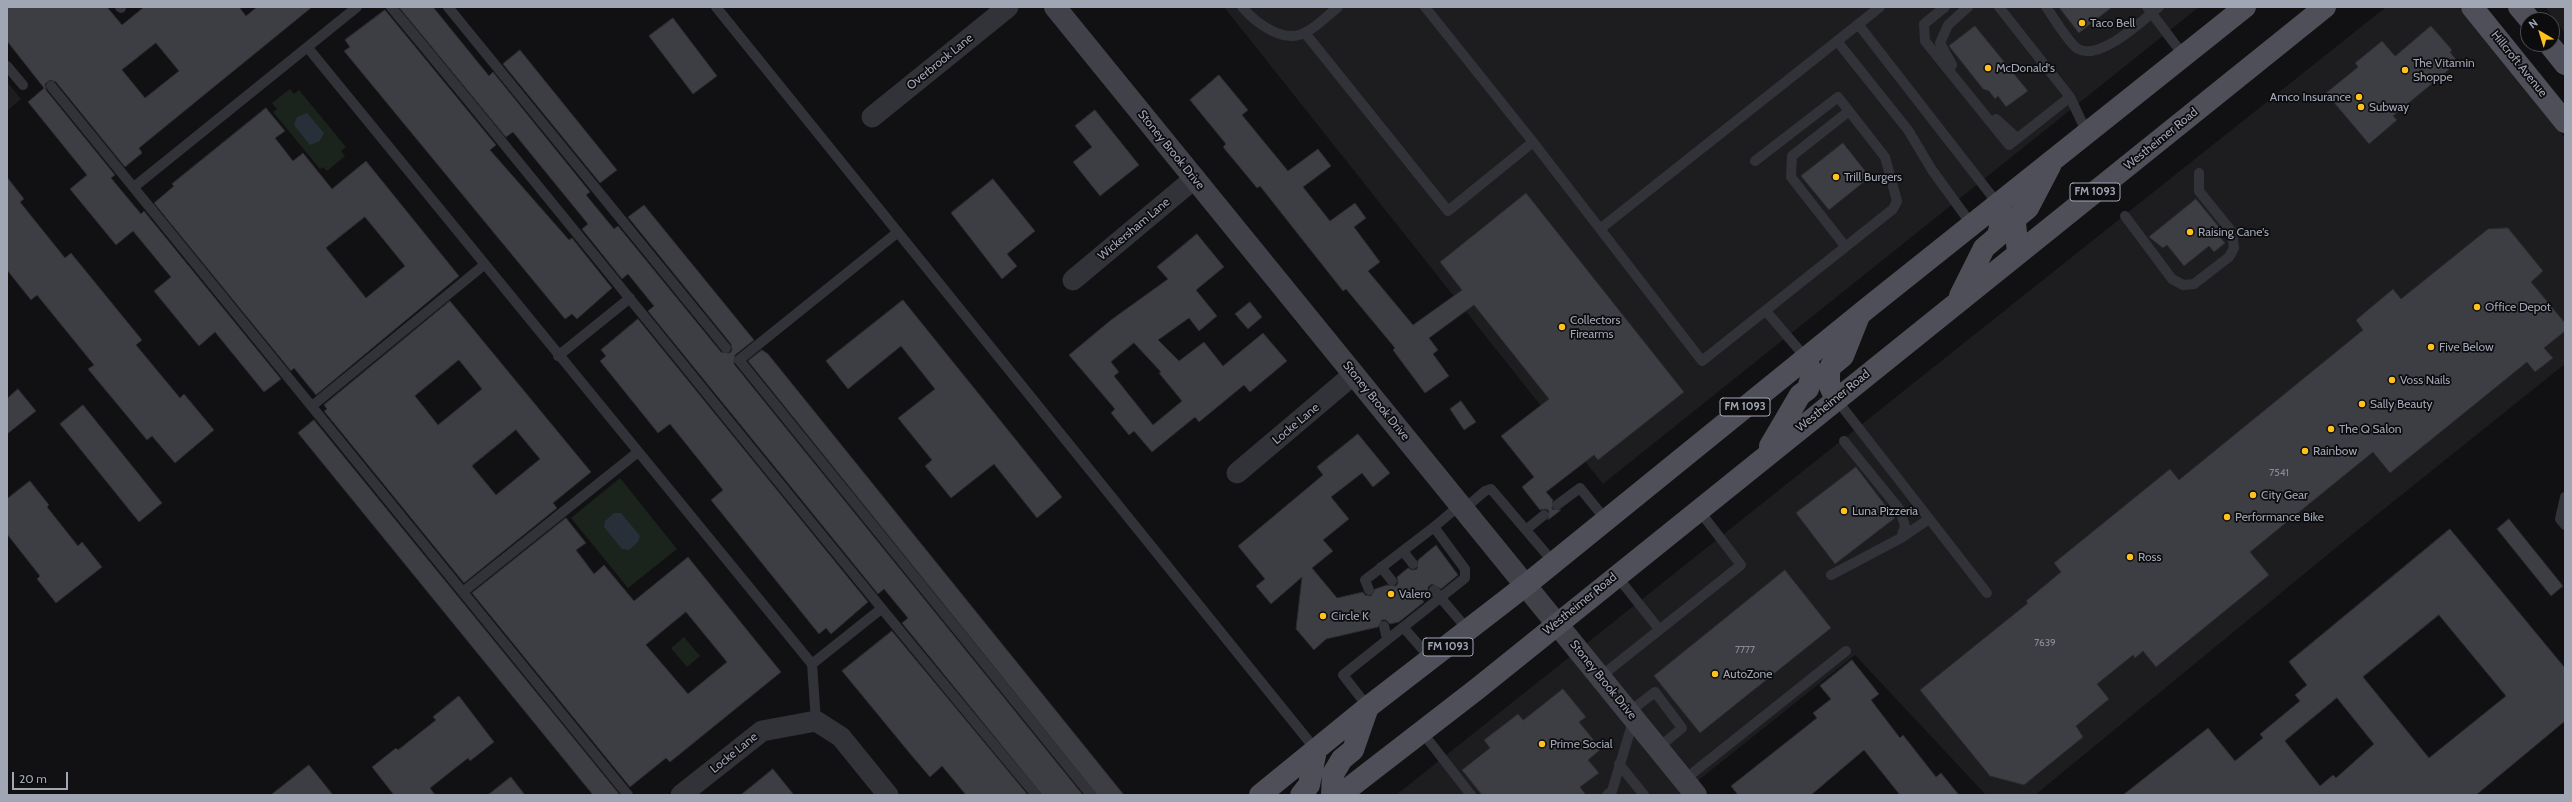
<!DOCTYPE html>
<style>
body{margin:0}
#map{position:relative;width:2572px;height:802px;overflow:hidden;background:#111113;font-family:Cabin,sans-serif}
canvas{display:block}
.frame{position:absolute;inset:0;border:8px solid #a1a6b5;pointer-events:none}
.north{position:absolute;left:2520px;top:12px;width:40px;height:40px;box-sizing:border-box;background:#0c0c0e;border:1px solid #484a51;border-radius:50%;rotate:322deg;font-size:11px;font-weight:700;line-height:16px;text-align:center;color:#a1a6b5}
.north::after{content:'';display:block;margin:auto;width:14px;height:18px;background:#ffc11d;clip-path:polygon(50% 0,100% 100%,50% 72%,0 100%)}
.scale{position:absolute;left:12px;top:772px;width:56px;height:18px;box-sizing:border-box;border:2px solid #a1a6b5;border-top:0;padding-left:5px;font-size:12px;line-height:14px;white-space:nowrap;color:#a1a6b5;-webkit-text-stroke:3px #0c0c0e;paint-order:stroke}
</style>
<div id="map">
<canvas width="2572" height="802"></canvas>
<div class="frame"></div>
<div class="north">N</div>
<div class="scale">20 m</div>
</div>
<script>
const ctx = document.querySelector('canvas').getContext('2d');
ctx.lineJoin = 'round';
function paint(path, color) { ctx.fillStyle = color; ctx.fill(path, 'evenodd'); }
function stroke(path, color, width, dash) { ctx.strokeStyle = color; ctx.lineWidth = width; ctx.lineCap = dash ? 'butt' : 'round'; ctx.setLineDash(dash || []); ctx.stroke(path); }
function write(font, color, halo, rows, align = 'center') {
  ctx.font = font + ' Cabin,sans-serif'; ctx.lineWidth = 3.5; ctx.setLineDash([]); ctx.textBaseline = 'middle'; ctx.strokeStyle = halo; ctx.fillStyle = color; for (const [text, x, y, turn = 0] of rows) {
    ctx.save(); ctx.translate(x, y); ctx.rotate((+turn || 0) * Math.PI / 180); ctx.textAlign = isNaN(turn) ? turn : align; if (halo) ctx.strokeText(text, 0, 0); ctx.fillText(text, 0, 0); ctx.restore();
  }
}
const built = new Path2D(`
 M1224,7H2199L1603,484Z
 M2386,7H2459L2565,138V364L2354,533L2035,795H1986L1855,655L1680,795H1396Z
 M2545,7H2565V33Z
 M7,82L21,99L7,111Z`);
const green = new Path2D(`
 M290,89L294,94L299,90L346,147L341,151L345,156L327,171L323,167L320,169L273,112L277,109L272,103Z
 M620,478L677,549L628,588L571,518Z
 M684,637L700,656L687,667L671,648Z`);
const water = new Path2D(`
 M307,113L324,133C318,144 322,140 310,145L294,125L297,117Z
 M614,513H621L640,536L638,542L629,550L622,549L604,527L605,521Z`);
const building = new Path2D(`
 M7,7H107L122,25L144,7H239L246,16L257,7H312L139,148L142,153L125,167L56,82L50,80L45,84L46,90L115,175L111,178L141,214L144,211L281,379L264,392L215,332L199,346L154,291L171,277L133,231L116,245L70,189L87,175L28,102L44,88L7,41ZM156,43L179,71L145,98L122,70Z
 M399,7H433L489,76L493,72L590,192L586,195L614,229L618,226L721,352L730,353L732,350L731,344L628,217L644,205L754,340L735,355L734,364L1083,795H1042L902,623L908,618L884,589L878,594L648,311L654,306L628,274L622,279L582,229L588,224L513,132L506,137Z
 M2059,7H2112L2079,33Z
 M385,10L496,145L490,150L569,240L572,238L612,288L577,319L572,314L565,319L344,51L350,47L345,40Z
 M673,18L717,76L693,94L649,36Z
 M1975,26L2028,91L2006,107L1998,96L1995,99L1989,91L1983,89L1949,46Z
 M2431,26L2452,50L2450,52L2458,62L2393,116L2397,120L2369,144L2326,93L2358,67L2355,63L2382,41L2395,56Z
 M520,50L617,170L600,183L503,64Z
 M1219,75L1248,110L1242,115L1288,171L1318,149L1331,166L1303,187L1330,221L1355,203L1366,218L1354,227L1380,262L1368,271L1413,325L1462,290L1440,262L1526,193L1684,392L1598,460L1594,455L1546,492L1553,500L1552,509L1561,510L1548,520L1549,511L1546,509L1540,510L1522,487L1534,477L1501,436L1549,399L1474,305L1429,338L1438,350L1433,354L1449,376L1425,393L1393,350L1395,348L1346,289L1343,291L1260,186L1257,188L1223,147L1226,144L1190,100Z
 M266,108L285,131L275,138L293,161L303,153L332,189L366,161L459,276L316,395L294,368L291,371L154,203L174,186L172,184ZM365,217L405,266L366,298L326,248Z
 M1095,110L1139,165L1100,196L1073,162L1092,147L1075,126Z
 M1843,143L1870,177L1829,210L1801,176Z
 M7,177L24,199L20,202L65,258L71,253L142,340L136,345L180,398L184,394L214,430L175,463L152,436L147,440L88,369L94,365L37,295L31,300L7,270Z
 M993,179L1035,231L1007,254L1017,266L1002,279L951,213Z
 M2196,199L2224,233L2220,237L2225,243L2214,252L2209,246L2184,266L2167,245L2163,248L2149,237Z
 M2508,228L2543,271L2531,282L2565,323V331L2544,348L2553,358L2535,372L2527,362L2390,473L2373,452L2250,552L2269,575L2156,667L2143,651L2135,658L2133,655L2097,684L2109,699L2076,726L2083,737L2024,785L1990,776L1920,690L2028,603L2026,601L2061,572L2054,563L2170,469L2179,480L2363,330L2356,320L2393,289L2401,299L2488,229Z
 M1197,234L1224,267L1196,290L1217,316L1199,331L1189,318L1158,340L1179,361L1204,342L1223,366L1263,333L1287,361L1250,392L1244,385L1199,422L1195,417L1152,452L1134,431L1129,435L1111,413L1115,409L1069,355L1111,320L1168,279L1157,267ZM1134,343L1161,372L1159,373L1182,401L1153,425L1114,376L1119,372L1111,362Z
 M903,300L1062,497L1037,518L994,464L951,498L925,466L932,460L898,418L935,389L901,346L848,389L826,361Z
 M450,301L591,472L553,503L557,508L464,583L324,411L327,409L324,405ZM459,360L482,389L438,425L415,396ZM516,430L540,459L496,495L472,466Z
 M1250,302L1262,317L1248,329L1235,314Z
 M638,319L868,602L831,634L826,628L819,634L711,500L723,490L670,424L658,433L600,361L606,356L601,350Z
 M762,350L768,354L1124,795H1097L748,361Z
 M18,389L36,411L7,434V399Z
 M1461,401L1476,422L1464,430L1450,409Z
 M83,405L162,503L139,522L60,424Z
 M314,420L620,795H593L298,433Z
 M1358,434L1390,473L1373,487L1362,473L1331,497L1349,519L1323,540L1333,551L1312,568L1337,598L1363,592L1365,595L1371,596L1375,589L1387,585L1396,586L1398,583L1397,577L1408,568L1413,570L1417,569L1418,560L1436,545L1458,575L1441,589L1432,584L1428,587V592L1418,594L1424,602L1399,622L1390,624L1386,620H1382L1378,627L1326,639L1314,650L1296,629L1302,577L1271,604L1256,586L1265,579L1238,546L1323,475L1317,467Z
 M1856,467L1895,518L1835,564L1796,513Z
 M30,481L49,505L47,507L78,546L82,542L102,567L56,603L37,579L40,576L7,534V499Z
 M566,518L586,543L576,550L594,574L604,565L634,601L688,557L781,672L670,762L666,758L630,787L472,593ZM686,612L727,662L688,694L646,645Z
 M2509,519L2563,586L2551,596L2497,529Z
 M2450,529L2565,668V721L2476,795H2123L2208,728L2235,761L2263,738L2260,734L2300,701L2295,695L2307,685L2289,662ZM2439,615L2506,696L2429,758L2363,677ZM2337,698L2374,744L2336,778L2333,775L2320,786L2285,741Z
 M1785,570L1831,628L1700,733L1654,676Z
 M892,631L950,701L1028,795H966L942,766L930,777L912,756L842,671Z
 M1852,660L1879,694L1871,700L1900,738L1903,735L1936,777L1941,773L1959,795H1900L1864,750L1811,795H1738L1731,786L1817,718L1813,713L1831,699L1820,686Z
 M1563,689L1586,717L1579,722L1601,749L1588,760L1599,773L1580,787L1586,795H1482L1462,770L1490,748L1484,740L1518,714L1523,720Z
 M459,696L494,742L470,761L468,758L430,788L435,795H394L372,767L396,748L398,750L436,720L433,717Z
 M309,765L333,795H271Z
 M773,769L794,795H741Z
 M511,777L525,795H488Z`);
const lane = new Path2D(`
 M120,7L121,8
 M391,7C608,268 818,535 1036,795
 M448,7L726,348
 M716,7L1316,750
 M1242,7C1256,23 1284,45 1306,32C1318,26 1328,15 1338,7
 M1425,7L1533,142L1702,361L1893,209L1897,201L1885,157L1838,97L1755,161
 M1945,7L1924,24L1925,41L2009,145L2070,97
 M1999,7L2070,97L2087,133
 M2046,7C2053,16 2069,44 2078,49C2100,61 2142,21 2159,7
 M2147,7L2184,56
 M1858,24L1998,204
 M1305,33L1448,211L1533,142
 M1837,41L1908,130L1932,170L1972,225
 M308,48L812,664L816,721
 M1952,65L1940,43L1948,25L1968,7
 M7,66L23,85
 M51,86L628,795
 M1996,119L2017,138
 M134,187L357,7
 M2125,216L2172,279L2183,285L2194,284L2229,257L2234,248L2232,232L2199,191V173
 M1600,229L1880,7
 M898,232L739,360L1091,795
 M1845,246L1791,177L1792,156L1849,111
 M1766,311L1806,358
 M558,356L630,298
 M1836,399L1987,593
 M312,406L484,265
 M2565,497L2560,519L2565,525
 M1557,505L1580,488L1606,520
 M1464,509L1485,491L1491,489L1554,563
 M1527,529L1544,515
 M1901,538L1929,519
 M1403,551L1413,564
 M1381,567L1392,581
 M1616,575L1659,629
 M1831,575L1901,538L1905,526L1900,510L1844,441
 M1369,590L1365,580L1434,527
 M1434,590L1468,630
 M464,591L638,452
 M1384,626L1387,639
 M1403,627L1432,660
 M812,664L881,609
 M1600,677L1741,565L1698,509
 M1368,707L1343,675L1465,578V569L1434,527L1460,505
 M1629,712L1655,692L1682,728L1658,748
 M1422,732L1471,795
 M1619,764L1644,795
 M1684,780L1846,651
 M1607,795L1612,791L1634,718`);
const street = new Path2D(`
 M872,117L1008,7
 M1073,280L1195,178
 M1237,473L1354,374
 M681,795L762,731L816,721L841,737L888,795`);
const secondary = new Path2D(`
 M1055,7L1696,795`);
const primary = new Path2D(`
 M2472,7L2565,122
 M2519,7L2530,20
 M2549,44L2565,64
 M2018,253L2015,223L2017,217L2028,208L2050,166
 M1960,296L1984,248L1998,236L2002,217L1998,204
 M1836,399L1829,384V372L1831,366L1843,356L1859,316
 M1770,446L1800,395L1808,389L1812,374L1806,358
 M1260,795L1368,707L1526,585L1870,306L2245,7
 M1301,795L1309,785L1316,750
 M1332,795L1333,774L1342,759L1353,750L1368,707
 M1340,795L1477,689L2325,7`);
const markers = [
 [2082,23,4,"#ffc11d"],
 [1988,68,4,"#ffc11d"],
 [2405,70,4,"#ffc11d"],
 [2359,97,4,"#ffc11d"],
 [2361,107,4,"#ffc11d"],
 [1836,177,4,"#ffc11d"],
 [2190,232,4,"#ffc11d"],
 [2477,307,4,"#ffc11d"],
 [1562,327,4,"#ffc11d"],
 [2431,347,4,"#ffc11d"],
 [2392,380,4,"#ffc11d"],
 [2362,404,4,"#ffc11d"],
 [2331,429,4,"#ffc11d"],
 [2305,451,4,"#ffc11d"],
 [2253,495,4,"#ffc11d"],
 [1844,511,4,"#ffc11d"],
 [2227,517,4,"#ffc11d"],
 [2130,557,4,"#ffc11d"],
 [1391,594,4,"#ffc11d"],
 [1323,616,4,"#ffc11d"],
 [1715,674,4,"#ffc11d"],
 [1542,744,4,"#ffc11d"]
];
const numberNames = [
 ["7541",2279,473],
 ["7639",2045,643],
 ["7777",1745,650]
];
const shields = [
 [2095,192,50],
 [1745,407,50],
 [1448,647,50]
];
const shieldNames = [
 ["FM 1093",2095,192],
 ["FM 1093",1745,407],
 ["FM 1093",1448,647]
];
const poiNames = [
 ["Taco Bell",2090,23],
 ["The Vitamin",2413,63],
 ["Shoppe",2413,77],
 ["McDonald's",1996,68],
 ["Amco Insurance",2351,97,"right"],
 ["Subway",2369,107],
 ["Trill Burgers",1844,177],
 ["Raising Cane's",2198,232],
 ["Office Depot",2485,307],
 ["Collectors",1570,320],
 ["Firearms",1570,334],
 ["Five Below",2439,347],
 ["Voss Nails",2400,380],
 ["Sally Beauty",2370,404],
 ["The Q Salon",2339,429],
 ["Rainbow",2313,451],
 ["City Gear",2261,495],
 ["Luna Pizzeria",1852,511],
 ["Performance Bike",2235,517],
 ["Ross",2138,557],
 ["Valero",1399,594],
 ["Circle K",1331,616],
 ["AutoZone",1723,674],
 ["Prime Social",1550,744]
];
const streetNames = [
 ["Overbrook Lane",940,62,-39],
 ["Hillcroft Avenue",2519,64,51],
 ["Westheimer Road",2161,139,-39],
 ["Stoney Brook Drive",1171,150,51],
 ["Wickersham Lane",1134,229,-40],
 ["Stoney Brook Drive",1376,401,51],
 ["Westheimer Road",1833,401,-39],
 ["Locke Lane",1296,424,-40],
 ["Westheimer Road",1580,604,-39],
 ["Stoney Brook Drive",1603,680,51],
 ["Locke Lane",734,753,-39]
];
paint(built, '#1d1d20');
paint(green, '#1b231d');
paint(water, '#272f38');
paint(building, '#3d3e43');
stroke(building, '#2b2b2f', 1);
stroke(lane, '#323338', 10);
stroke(street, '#323338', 21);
stroke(secondary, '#404149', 22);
stroke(primary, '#4e4f58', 22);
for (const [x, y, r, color] of markers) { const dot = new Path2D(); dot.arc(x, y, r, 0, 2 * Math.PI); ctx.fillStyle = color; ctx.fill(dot); stroke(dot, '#0c0c0e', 1.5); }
write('10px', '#888c98', null, numberNames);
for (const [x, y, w] of shields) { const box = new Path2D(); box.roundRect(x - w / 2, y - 9, w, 18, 3); ctx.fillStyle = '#0c0c0e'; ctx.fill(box); stroke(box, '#a1a6b5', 1); }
write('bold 11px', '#a1a6b5', null, shieldNames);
write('12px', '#a1a6b5', '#0c0c0e', poiNames, 'left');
write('12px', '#a1a6b5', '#0c0c0e', streetNames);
</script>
